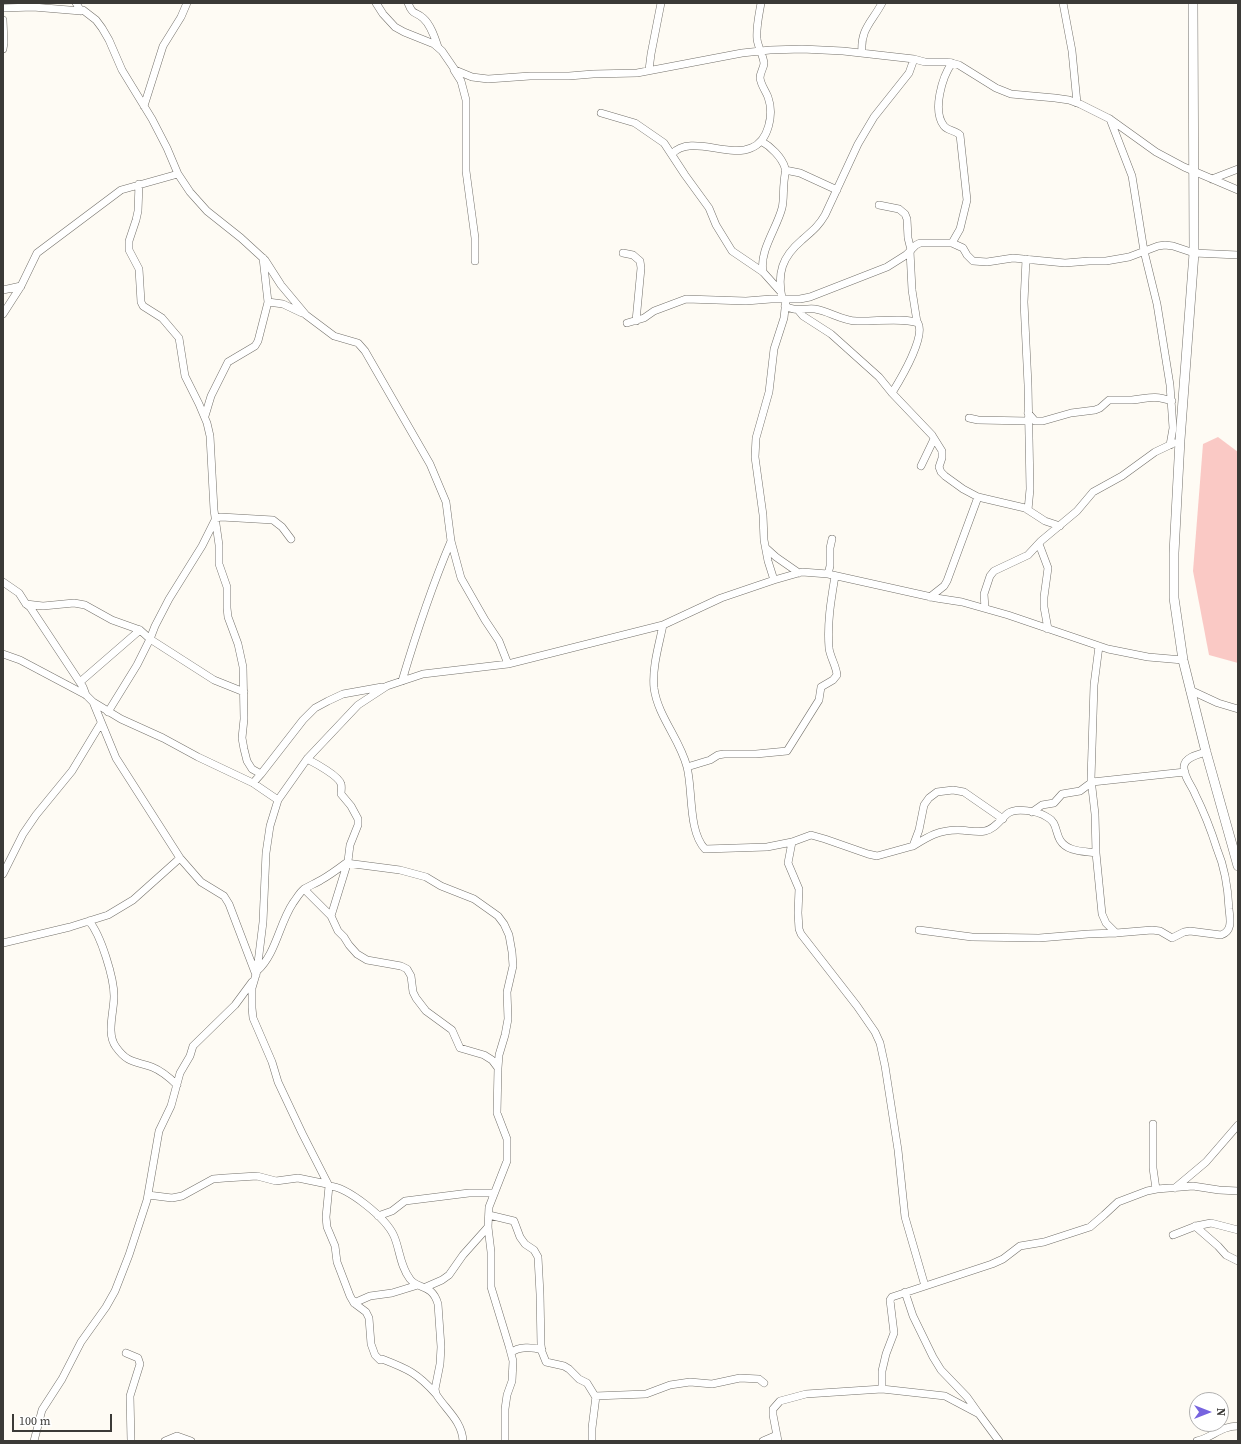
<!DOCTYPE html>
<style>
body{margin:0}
#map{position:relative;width:1241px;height:1444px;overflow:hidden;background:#fefbf4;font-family:"Source Serif 4",serif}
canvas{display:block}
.frame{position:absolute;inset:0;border:4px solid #3b3a37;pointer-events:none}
.north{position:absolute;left:1189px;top:1392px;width:40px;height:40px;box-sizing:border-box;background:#fff;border:1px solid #b1b0af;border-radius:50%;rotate:90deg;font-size:11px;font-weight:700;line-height:16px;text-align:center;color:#3b3a37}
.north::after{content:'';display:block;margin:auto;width:14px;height:18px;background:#7764df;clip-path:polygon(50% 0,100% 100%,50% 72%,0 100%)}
.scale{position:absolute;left:12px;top:1414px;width:100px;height:18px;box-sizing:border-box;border:2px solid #3b3a37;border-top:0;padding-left:5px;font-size:12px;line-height:14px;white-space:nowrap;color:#3b3a37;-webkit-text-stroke:3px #fff;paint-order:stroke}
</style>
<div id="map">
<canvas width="1241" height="1444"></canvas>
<div class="frame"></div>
<div class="north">N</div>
<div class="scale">100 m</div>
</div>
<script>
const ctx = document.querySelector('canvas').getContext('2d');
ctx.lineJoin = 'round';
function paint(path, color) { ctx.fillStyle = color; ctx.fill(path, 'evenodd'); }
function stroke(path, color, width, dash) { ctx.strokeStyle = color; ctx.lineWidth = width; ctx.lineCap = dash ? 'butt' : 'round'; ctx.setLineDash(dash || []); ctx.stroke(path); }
const green = new Path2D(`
 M1218,437L1238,452V663L1209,655L1193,571L1203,444Z`);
const minor = new Path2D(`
 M76,3L81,11L83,10L96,20L102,28L109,40L122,70L152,119L167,148L178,174L190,192L207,211L241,238L265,260L281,285L306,315L334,336L358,343L365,351L430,464L446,502L451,541L461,578L485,620L499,641L508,664
 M376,3L383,14L395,27L404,32L434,44L442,51L455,70L472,77L488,79L530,76H569L593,74L637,73L742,53L770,50L802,49L843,51L914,59L925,62H948L959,65L996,88L1011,94L1055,98L1069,100L1080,104L1110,119L1156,152L1184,167L1238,190
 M408,3C413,16 415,11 423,18C431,25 435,38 438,47
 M1063,3L1072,51L1077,103
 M3,8L33,7L81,11
 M3,20L4,43L3,49
 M862,53C860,29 872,22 882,3
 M952,63C942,77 932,111 944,126C948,131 955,130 960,135L967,200L960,229L952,243
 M454,70L461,81L466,100V171L475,238V261
 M649,70L651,54L661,3
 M144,106L163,46L181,17L187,3
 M601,113L635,123L664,143L685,175L709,208L716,225L732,251L763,272L780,291
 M1110,119L1132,176L1144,251L1157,304L1170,385L1173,428L1170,445
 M761,141C770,146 782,157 785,168C786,172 784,178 784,183C783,191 784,200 782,208C777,228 759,251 763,272
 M672,154C690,134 728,158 751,148C769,141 774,114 768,97C765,90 761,85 760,78C760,72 764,68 764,63C763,55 758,47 757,39C756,27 759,15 761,3
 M785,170L800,173L837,190
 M1212,179L1238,169
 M139,184L138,211L136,220L129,241V250L139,269L141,302L143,306L162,318L179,338L185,376L199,404L207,423L210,436L214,510L219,545V564L227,587V608L228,617L238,644L243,667L244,719L242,738L244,749L247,761L252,769L261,774
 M879,205L899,209L905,214L907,219L908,238L911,250
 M910,251L912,290L917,322
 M623,253L633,255L640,261L641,268L636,321
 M1026,259L1024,302L1028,385L1030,489L1028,510
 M3,290L21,286
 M782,298C777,273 782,257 802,240C812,231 818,227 825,215L858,144L874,117L909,73L914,59
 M268,302L283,304L302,313
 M785,306C795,312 804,308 815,309C829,311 842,321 857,321C873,322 904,317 918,323C926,337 900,380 892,393
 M798,310L803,316L831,334L879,377L892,393L932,435L942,451V458L939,467L941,472L945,476L963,489L978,497L1025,508L1045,521L1060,526
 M3,314L21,286L37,253L121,190L178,174
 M627,323L644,318L654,311L686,299L746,301L771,299H800L810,297L887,267L906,255L916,245L920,243H952L963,248L967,255L973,261L987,262L1013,258L1065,263L1089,261H1106L1129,257L1158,246L1165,245L1173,246L1194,253L1238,255
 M1028,413L1035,421H1043L1071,413L1095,410L1100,408L1109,400C1117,400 1124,400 1132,400C1151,398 1152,395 1172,401
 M205,416L211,396L228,362L255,346L258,341L268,302L263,258
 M969,418L978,420L1028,421
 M921,466L934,439
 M1039,544L1048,568L1044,597V607L1048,629
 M766,548L776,557L799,573
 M828,574L830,566V548L832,539
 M774,580L768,561L764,540L763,515L755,457L756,438L769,392L774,349L784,318L786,299
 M3,582L19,593L26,604L30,607L83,687L86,695
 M930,597L944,586L947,581L978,497
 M26,604L43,606L74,603L85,605L112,620L140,630L150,639L214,680L244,692
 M985,608L984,594L990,576L994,571L1028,555L1041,541L1077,511L1093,492L1122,476L1155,452L1174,443
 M663,625C659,645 652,667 654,688C658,717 680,739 687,767C693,790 688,831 705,849L767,847L792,842L811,835L825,839L868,854L877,856L913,846L919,830L924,805L929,798L937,792L953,790L964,792L1003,819
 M1099,646L1094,685L1091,779L1095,814L1096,853L1102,914L1106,923L1116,933
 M3,654L20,660L86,695L93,702L121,719L163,738L198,757L253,783L278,800
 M402,681C416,634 432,586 451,541
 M80,682L140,630
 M1190,690L1218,703L1238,709
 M93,702L116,758L180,858L201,882L224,896L229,904L256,975
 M108,712L137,665L150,639L155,626L169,599L202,546L216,518L221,517L273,520L282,527L291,539
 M307,759C315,763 339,776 341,784C342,787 341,791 341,794L351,806L358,819V825L350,845L348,861L331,916
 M687,767L710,760L718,755L724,754H756L787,751L819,700L821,687L833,680L837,675C836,665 830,657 829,648C827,623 831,600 835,576
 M253,783L261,774L303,720L315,708L328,701L343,694L382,687
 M1032,812L1042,805L1054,803L1062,794L1080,791L1092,782L1185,772
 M792,842L788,863L799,889L798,913L799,929L801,934L857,1006L875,1032L880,1043L885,1066L898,1150L905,1217L925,1286
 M913,846C929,836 939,830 958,830C967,830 977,833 985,831C995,829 1000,820 1007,814C1015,807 1038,811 1047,817C1057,822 1055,831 1060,840C1067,852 1084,851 1096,853
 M3,874L23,834L36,815L72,771L101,723
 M304,889L331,916L338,931L344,937L349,945L357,954L367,960L401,966L407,969L411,976L413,992L416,998L426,1011L452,1030L460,1048L484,1055L492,1060L498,1068L497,1113L507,1139V1161L489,1207L488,1227L491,1252V1287L509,1346L513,1361L512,1381L507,1395L505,1409V1441
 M89,921C101,935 114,978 114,996C114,1012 106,1034 116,1047C128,1064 136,1061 152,1067C162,1071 170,1078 177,1085
 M919,930L972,937L1039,938L1088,934L1116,933L1152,930L1160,931L1172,938L1184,932L1190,931L1221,935C1233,931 1230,919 1229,909C1228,888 1225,868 1217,849C1211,830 1204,812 1195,794C1192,786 1183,776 1184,766C1185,757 1199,754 1206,752
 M3,943L70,927L108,915L133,900L180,858
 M257,971C276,954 279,924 293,903C296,899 300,892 304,889C309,886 316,883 321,880C330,875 338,869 346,863L400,870L426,877L441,886L474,899L498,916L504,924L509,935L512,952L513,966L507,992L508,1019L505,1035L499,1055L498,1068
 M1153,1124V1168L1156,1189
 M1175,1188L1206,1162L1238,1125
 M148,1195L172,1198L182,1196L213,1179L225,1178L257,1176L276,1181L298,1178L327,1184L329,1186C348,1187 386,1218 394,1236C400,1250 400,1266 410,1279C418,1290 432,1283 438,1304L441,1347L440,1364L435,1389L436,1394C446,1410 462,1421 463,1441
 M489,1215L514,1221L520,1237L525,1244L534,1250L538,1257L540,1294L541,1345L542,1352L546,1362L564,1366L569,1369L579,1379L587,1383L595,1396L646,1394L670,1385L690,1382L712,1384L740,1378L759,1379L764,1383
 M378,1216L392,1211L405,1201L469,1193H494
 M1195,1226L1218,1246L1226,1255L1238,1261
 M1173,1235L1196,1226L1211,1223L1238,1230
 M426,1287L442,1280L449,1275L463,1255L488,1227
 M905,1292L913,1316L933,1357L941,1370L967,1397L979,1414
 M354,1303L370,1296L392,1293L418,1285
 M126,1353L138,1358L140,1364L130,1396L131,1441
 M511,1353C518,1346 533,1347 542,1350
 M882,1389V1371L886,1354L894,1333L890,1300L892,1297L992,1264L1003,1259L1020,1246L1044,1242L1090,1227L1104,1215L1118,1202L1147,1191L1157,1189L1193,1186L1219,1190L1238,1191
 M436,1394C417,1373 408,1369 382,1359L380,1360L375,1355L371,1344L369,1318L366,1312L354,1303L350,1296L337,1262L335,1246L327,1227L326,1217L329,1186L302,1133L278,1082L272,1062L253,1018L252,1008V988L257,971L263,922L266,853L270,826L278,800L307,759L358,705L387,686L423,674L508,664L663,625L721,598L774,580L802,572L828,574L936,598L962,602L1008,615L1108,649L1148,657L1183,660
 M34,1441L42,1410L62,1379L81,1342L106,1307L115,1291L129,1255L147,1200L159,1131L171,1106L180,1073L190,1056L193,1046L235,1005L252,982
 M165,1441L177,1436L191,1441
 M592,1441V1428L596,1396
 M763,1441L777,1435
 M778,1441L773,1415V1409L780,1401L806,1394L882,1389L945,1396L979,1414L999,1441
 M1197,1441C1213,1437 1221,1426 1238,1426`);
const major = new Path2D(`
 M1193,3L1194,253L1180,440L1174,553V598L1183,660L1206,752L1238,866`);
paint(green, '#fac9c5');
stroke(minor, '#74716b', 8);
stroke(major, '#74716b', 10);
stroke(minor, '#fff', 7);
stroke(major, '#fff', 9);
</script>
